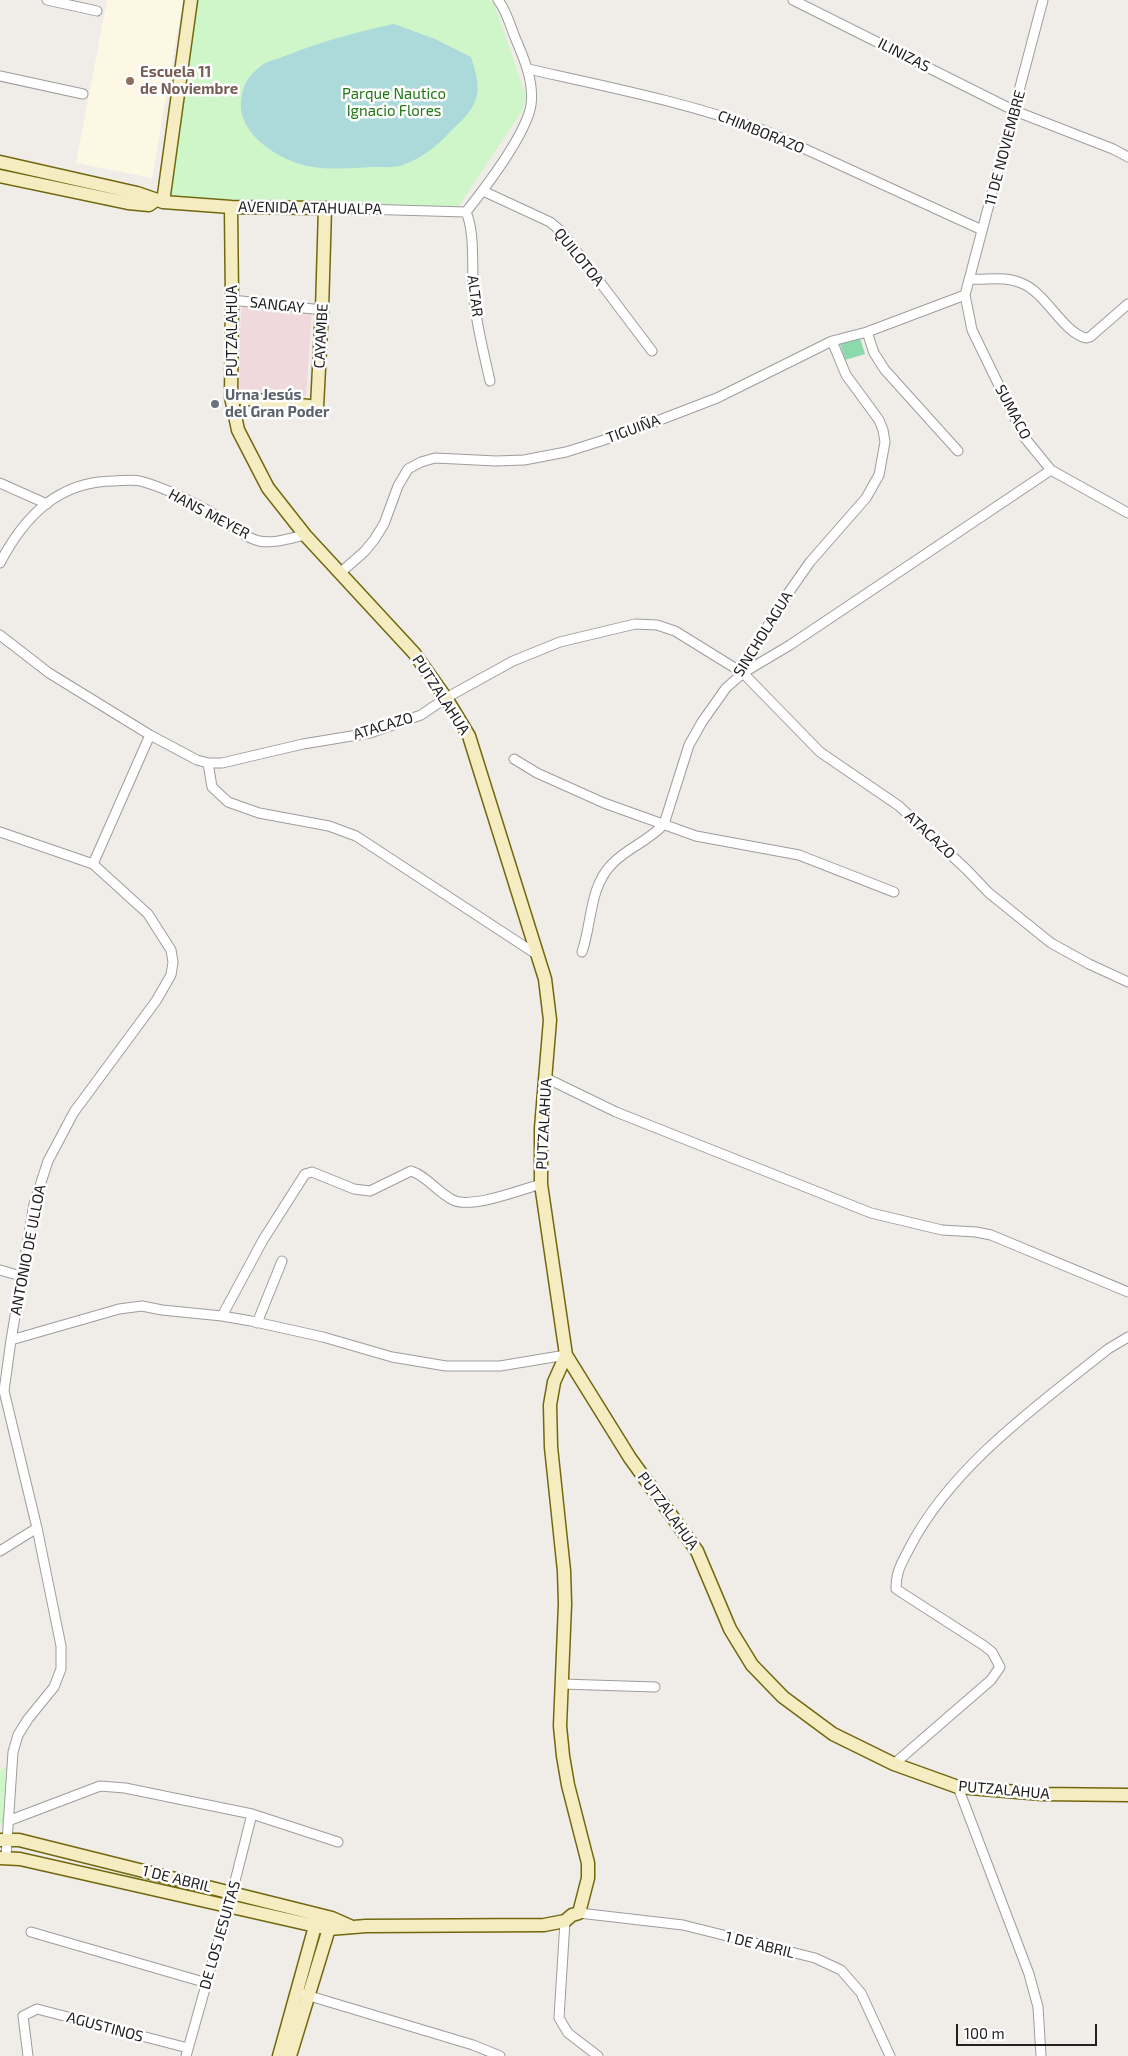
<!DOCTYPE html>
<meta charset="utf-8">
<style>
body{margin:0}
#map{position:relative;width:1128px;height:2056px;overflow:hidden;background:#f0ece8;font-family:"Exo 2",sans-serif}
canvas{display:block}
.scale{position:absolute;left:956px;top:2024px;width:141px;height:22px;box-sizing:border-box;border:2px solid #202020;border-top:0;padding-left:6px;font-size:15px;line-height:18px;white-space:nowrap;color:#202020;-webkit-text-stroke:4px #fff;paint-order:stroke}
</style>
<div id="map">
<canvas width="1128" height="2056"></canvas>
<div class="scale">100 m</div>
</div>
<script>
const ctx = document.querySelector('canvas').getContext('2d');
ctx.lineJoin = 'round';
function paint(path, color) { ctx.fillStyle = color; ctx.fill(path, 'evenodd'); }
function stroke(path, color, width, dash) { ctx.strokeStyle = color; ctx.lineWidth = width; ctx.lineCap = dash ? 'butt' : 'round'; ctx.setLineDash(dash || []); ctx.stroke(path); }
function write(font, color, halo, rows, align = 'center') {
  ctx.font = font + ' "Exo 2",sans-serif'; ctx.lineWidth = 5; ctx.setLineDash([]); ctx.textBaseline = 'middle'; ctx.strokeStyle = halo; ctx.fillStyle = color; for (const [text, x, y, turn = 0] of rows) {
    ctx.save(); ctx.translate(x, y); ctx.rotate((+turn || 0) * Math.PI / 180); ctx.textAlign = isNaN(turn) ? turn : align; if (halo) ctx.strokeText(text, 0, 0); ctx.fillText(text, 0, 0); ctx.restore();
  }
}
const commercial = new Path2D(`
 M242,303L312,308L306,396L236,390Z`);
const education = new Path2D(`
 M107,0H183L152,178L76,163Z`);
const park = new Path2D(`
 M193,0H488L494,3L526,96L523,109L457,209L169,197L189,70Z
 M12,1765L8,1821L0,1825V1770Z`);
const pitch = new Path2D(`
 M860,338L865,354L845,360L840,344Z`);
const water = new Path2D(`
 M394,24L435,39L471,57C483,93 480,104 452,130C436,147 425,156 403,165C395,168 383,167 373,167C354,168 332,170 313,167C283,163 237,135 241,101C243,85 247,77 261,66C267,61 277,59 285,56C320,42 356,32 394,24Z`);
const street = new Path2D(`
 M47,0L97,11
 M793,0L1015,111L1113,149L1128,157
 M1043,0L965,295L972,330L1024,437L1051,470L1128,513
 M528,69C609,87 690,103 768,132L982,230
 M0,76L83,94
 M483,191L550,222L562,232L652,351
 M325,208L466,212
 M466,212C485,188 526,135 531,105C534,83 525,61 517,42C511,29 507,11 498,0
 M466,212C476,234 471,274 474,300C477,327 484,354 490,381
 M971,279C988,280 1005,276 1021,283C1046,292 1062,332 1086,338L1090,337L1128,304
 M232,300L322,310
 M867,332L874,353L885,370L958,451
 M0,483L47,504
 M0,563C24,517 58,481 114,481C122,481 132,479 140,481C163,487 187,499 207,510C224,519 240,536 259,541C274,544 291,538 305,535
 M340,573L364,552L374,540L384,524L398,486L408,469L421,462L435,458L496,461L524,460L566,452L626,433L717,398L832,341L867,332L965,295
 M0,635L49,673L150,735L197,760L208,763H222L303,744L370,733L421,715L446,698L513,661L560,642L635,624L657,625L675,631L743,673L820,752L899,806L967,870L989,893L1051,943L1089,964L1128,982
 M743,673L790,645L1051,470
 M514,759L537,773L604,803L696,836L799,855L894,892
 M208,763L212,787L228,802L259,813L329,826L356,836L536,954
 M0,832L93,864
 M582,952C592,924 589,887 612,864C627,848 649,841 664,824L689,745L702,722L726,688L743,673L775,612L810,562L866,498L879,475L885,442L883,430L879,420L846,375L832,341
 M546,1078L616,1112L871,1213L942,1230L976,1232L991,1235L1128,1292
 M0,1270L21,1276
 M222,1316L263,1240L305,1174L312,1172L354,1189L370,1191L411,1171C427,1176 437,1192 453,1200C471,1209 521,1190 541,1184
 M257,1323L282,1261
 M11,1340L119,1309L142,1306L162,1310L222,1316L251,1321L323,1337L392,1357L446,1366H500L566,1355
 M0,1551L37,1528
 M562,1684L655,1687
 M894,1764L991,1680L1000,1667L992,1652L983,1645L896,1589C896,1570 902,1563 910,1547C952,1466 1038,1405 1108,1349L1128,1337
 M958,1787L1029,1974L1038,2007L1041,2056
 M8,1821L100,1786L125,1788L252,1814L338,1842
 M6,1857L13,1752L18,1735L28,1719L54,1687L61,1669V1646L37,1528L4,1391L11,1340L34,1204L48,1161L74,1112L156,1001L171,975L173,962L171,950L148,914L93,864L150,735
 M579,1913L683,1925L815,1958L841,1970L861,1993L890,2056
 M565,1921L559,2018L568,2033L598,2056
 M31,1932L207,1983
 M303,1994L473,2045L500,2056
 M28,2056L23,2016L37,2009L188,2048
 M186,2056L232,1893L252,1814`);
const secondary = new Path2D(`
 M0,162L137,193L163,202L231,207L325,208L322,310L317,407L231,397
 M0,176L128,203L149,205L156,200
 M163,202L191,0
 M231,207L232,300L231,397L238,430L268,488L305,535L414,653L446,698L469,736L545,979L550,1020L541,1128V1184L566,1355L630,1458L697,1551L730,1629L752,1665L783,1697L833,1734L894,1764L958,1787L1042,1794L1128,1795
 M0,1840H19L332,1918L350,1926
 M0,1858L20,1859L329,1929L366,1926L544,1925L565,1921L572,1915L579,1913L588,1878V1863L568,1785L563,1756L560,1726L565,1604L564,1571L551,1447L550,1405L554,1382L566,1355
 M279,2056L317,1919
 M290,2056L331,1922`);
const markers = [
 [130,81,5,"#8d6e63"],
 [215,404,5,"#6b7280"]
];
const streetNames = [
 ["ILINIZAS",904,55,27],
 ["CHIMBORAZO",761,132,22],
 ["11 DE NOVIEMBRE",1005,148,-75],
 ["AVENIDA ATAHUALPA",310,208,1],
 ["QUILOTOA",579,257,51],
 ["ALTAR",475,296,83],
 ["SANGAY",277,305,6],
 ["PUTZALAHUA",232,331,-90],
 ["CAYAMBE",321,336,-87],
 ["SUMACO",1013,412,62],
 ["TIGUIÑA",633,429,-20],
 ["HANS MEYER",209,514,28],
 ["SINCHOLAGUA",763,634,-58],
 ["PUTZALAHUA",441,695,57],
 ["ATACAZO",383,726,-17],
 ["ATACAZO",930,835,43],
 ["PUTZALAHUA",544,1124,-87],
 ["ANTONIO DE ULLOA",28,1250,-79],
 ["PUTZALAHUA",668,1511,54],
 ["PUTZALAHUA",1004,1790,5],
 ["1 DE ABRIL",177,1879,14],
 ["DE LOS JESUITAS",220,1935,-74],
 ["1 DE ABRIL",760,1945,14],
 ["AGUSTINOS",105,2027,15]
];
const educationNames = [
 ["Escuela 11",140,72],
 ["de Noviembre",140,89]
];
const parkNames = [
 ["Parque Nautico",394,94],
 ["Ignacio Flores",394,111]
];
const worshipNames = [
 ["Urna Jesús",225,395],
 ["del Gran Poder",225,412]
];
paint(commercial, '#efd9dc');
paint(education, '#fdf8e4');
paint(park, '#cff6c9');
paint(pitch, '#8cd9ac');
paint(water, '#acd9da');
stroke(street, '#9d9d9d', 11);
stroke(secondary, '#71680e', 15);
stroke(street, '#fff', 9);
stroke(secondary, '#f5edc1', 12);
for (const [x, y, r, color] of markers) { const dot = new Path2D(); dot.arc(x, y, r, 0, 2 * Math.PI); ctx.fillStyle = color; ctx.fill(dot); stroke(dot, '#fff', 2); }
write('15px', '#202020', '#fff', streetNames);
write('bold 15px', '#785e54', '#fff', educationNames, 'left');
write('15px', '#217815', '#fff', parkNames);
write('bold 15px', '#5b616d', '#fff', worshipNames, 'left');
</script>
